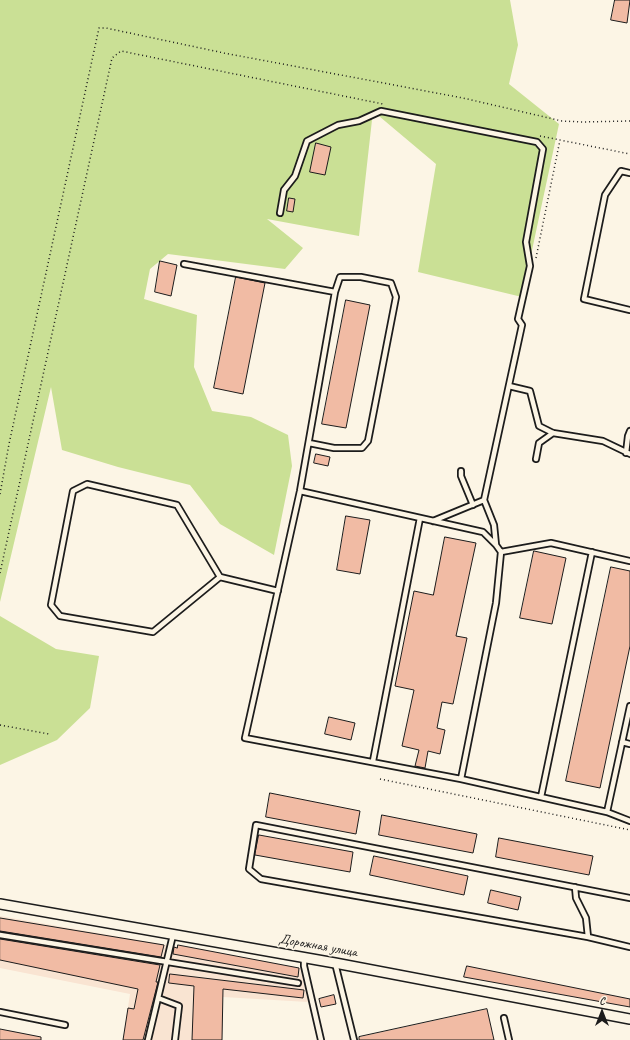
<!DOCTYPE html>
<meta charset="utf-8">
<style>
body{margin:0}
#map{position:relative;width:630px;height:1040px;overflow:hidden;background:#fcf5e5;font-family:Caveat,sans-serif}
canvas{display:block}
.north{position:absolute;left:582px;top:992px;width:40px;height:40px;-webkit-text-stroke:3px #fcf5e5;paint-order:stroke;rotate:0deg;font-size:11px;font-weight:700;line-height:16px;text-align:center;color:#1c1c1c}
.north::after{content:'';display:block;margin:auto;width:14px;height:18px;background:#1c1c1c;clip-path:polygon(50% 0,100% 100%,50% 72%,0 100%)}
</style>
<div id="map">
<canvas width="630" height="1040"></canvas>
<div class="north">С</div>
</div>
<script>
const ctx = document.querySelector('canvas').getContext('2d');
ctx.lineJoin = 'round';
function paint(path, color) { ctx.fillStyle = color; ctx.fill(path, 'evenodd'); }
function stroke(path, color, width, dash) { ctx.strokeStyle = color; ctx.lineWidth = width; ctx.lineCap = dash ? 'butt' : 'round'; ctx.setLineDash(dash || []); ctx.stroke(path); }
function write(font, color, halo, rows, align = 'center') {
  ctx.font = font + ' Caveat,sans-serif'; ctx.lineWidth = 3.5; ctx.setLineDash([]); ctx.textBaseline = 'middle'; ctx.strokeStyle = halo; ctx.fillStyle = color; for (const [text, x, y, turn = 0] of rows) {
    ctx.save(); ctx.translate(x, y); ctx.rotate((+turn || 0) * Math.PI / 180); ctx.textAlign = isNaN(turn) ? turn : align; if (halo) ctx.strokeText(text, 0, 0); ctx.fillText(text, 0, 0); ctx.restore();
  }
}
const built = new Path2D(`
 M0,916L300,968L308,1002L223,997L222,1040H123L130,994L0,968Z`);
const green = new Path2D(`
 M0,0H510L518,45L509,84L559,124L522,297L418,272L436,164L373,111L359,236L267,219L303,248L285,269L168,254L150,269L144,299L197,315L194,367L212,411L251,417L288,435L292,466L274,555L220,524L190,485L118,467L62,450L51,387L0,602Z
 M0,616L56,649L99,656L90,708L57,740L0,765Z`);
const building = new Path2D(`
 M615,0H630L627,23L611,20Z
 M316,143L331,147L325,175L310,172Z
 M289,198L295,199L293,212L287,211Z
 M160,261L177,265L171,296L155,292Z
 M236,277L265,283L243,394L214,388Z
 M346,300L370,305L346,428L322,424Z
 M316,454L330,457L328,466L314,463Z
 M346,516L370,520L360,574L337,570Z
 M445,537L476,543L456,636L467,638L453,704L442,702L437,728L445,730L440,754L428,751L425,768L415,766L419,750L402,746L414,690L395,686L414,591L433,595Z
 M534,551L566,558L552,624L520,618Z
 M611,567L630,571V646L600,788L566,781Z
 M329,717L355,723L351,740L325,734Z
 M270,793L360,811L356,834L266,817Z
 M382,815L477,834L473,853L379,835Z
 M259,835L353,852L350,872L255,855Z
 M499,838L593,856L589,875L496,857Z
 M374,856L468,876L464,895L370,875Z
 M491,890L521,897L518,910L488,903Z
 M0,918L164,945L161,957L0,931Z
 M0,939L160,965L156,982H158L143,1040H123L128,1008L134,1009L138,989L0,960Z
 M178,945L299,968L298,977L173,954L174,947L177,948Z
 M467,966L630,999V1007L464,977Z
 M170,974L304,990L303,998L223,989L222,1040H192L194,986L169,983Z
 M334,995L336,1004L321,1007L319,999Z
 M487,1009L494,1040H359V1037Z
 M0,1029L41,1037V1040H0Z`);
const path = new Path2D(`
 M540,136L630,154
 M536,258L560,140
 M0,494L9,444L99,28H106L224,53L463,98L562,121L583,122L630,121
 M0,573L112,58L121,51L383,104
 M0,725L49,734
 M380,779L630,830`);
const service = new Path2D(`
 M630,173L621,171L605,195L584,299L630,310
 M280,213L284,190L295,176L307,141L338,125L359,121L381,111L537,142L543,149L526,242L530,266L518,319L522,325L484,500L494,525L496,545L501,552L496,603L461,779
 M184,264L335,292L300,491L245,738L461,779L607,812L630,821
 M509,386L530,391L539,426L553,433L603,441L630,454
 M309,443L334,448H362L368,441L396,297L391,283L361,277H340L335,292
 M626,453L628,436L630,431
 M536,459L539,443L553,433
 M461,471V476L473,505
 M300,491L483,532L496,545
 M433,521L484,500
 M501,552L551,543L630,561
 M220,577L153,632L60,616L51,605L73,491L87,484L177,505L220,577L278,591
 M622,742L630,744
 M373,761L420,518
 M541,797L592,552
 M607,812L630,706
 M575,887L576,898L586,918L588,937
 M630,898L256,825L249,869L261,879L588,937L630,947
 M0,935L298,983
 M304,958V966L321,1040
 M335,963L354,1040
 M158,998L179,1006L175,1040
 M0,1012L65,1025
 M504,1018L509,1040
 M148,1040L173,935`);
const minor = new Path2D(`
 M0,904L335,963L630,1019`);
const streetNames = [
 ["Дорожная улица",318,946,10]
];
paint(built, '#f9e4d2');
paint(green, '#cae095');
paint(building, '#f1bba4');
stroke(building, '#1c1c1c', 1);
stroke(service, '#1c1c1c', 8);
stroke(minor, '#1c1c1c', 12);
stroke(path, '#1c1c1c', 1.5, [1, 3]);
stroke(service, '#fcf5e5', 4.5);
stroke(minor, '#fcf5e5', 9);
write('14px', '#1c1c1c', '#fcf5e5', streetNames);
</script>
